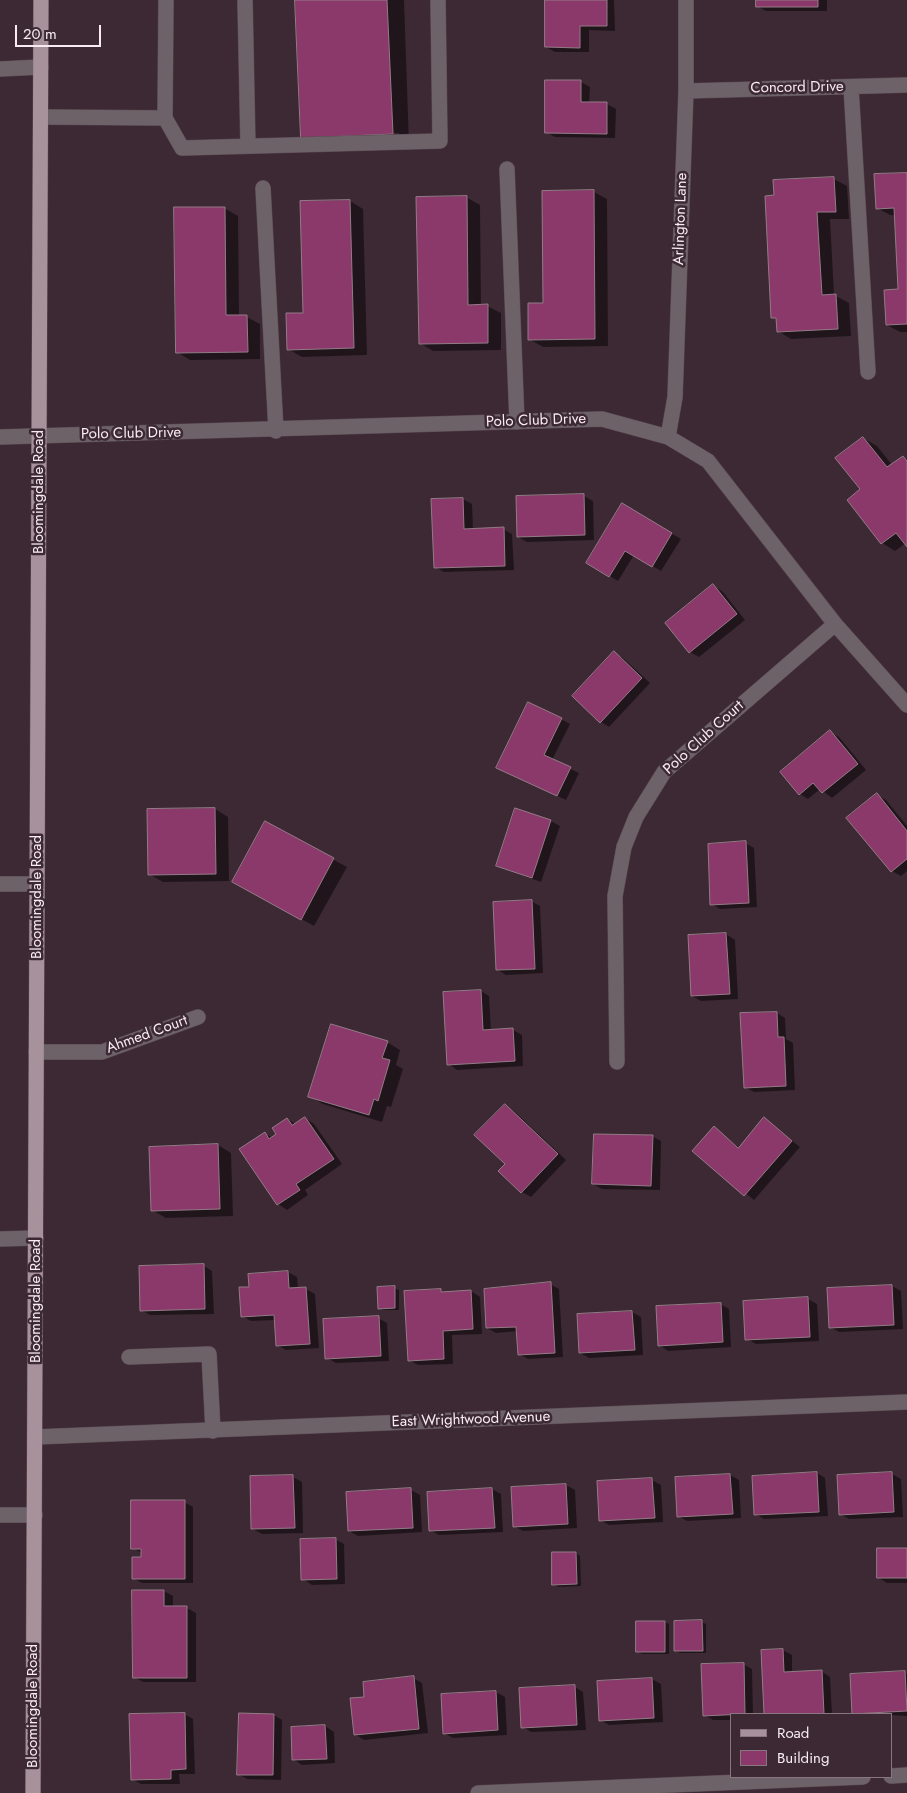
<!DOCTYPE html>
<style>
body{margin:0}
#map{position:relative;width:907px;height:1793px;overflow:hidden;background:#3d2933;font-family:Jost,sans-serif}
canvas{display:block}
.legend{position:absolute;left:730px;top:1713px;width:162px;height:65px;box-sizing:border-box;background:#3d2933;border:1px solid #88777f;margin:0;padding:6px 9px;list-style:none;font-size:15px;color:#f8ebf1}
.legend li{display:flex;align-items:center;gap:10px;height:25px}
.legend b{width:25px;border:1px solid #88777f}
.scale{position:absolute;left:15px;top:25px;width:86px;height:22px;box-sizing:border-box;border:2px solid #f8ebf1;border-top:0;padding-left:6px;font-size:15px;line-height:18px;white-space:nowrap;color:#f8ebf1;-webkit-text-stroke:4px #3d2933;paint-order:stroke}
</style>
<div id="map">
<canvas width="907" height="1793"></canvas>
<ul class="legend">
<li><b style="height:6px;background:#a7929c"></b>Road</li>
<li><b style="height:14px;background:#8b396a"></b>Building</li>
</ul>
<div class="scale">20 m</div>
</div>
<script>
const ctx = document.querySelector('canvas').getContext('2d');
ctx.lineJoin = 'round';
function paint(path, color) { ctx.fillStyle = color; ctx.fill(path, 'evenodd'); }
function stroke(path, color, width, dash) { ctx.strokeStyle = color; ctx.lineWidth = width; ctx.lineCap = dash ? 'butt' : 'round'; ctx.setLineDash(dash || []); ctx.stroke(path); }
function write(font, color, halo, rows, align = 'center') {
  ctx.font = font + ' Jost,sans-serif'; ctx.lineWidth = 5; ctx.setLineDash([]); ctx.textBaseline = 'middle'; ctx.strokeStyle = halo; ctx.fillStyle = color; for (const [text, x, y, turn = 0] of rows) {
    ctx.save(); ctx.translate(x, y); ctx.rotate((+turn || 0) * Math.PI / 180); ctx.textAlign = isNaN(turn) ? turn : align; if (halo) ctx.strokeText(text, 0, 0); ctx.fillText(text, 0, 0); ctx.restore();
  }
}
const shadow = new Path2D(`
 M297,0H404L409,144L319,147L302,137ZM399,133V135L317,138V136Z
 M546,0H614L615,31L589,30V52H555L546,47Z
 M757,0H827V11H766L757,6Z
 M581,82L590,87L589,104H607L616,109L615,138L555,137L546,132Z
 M907,174V332H900L887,325L900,291L896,215H890L877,208Z
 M834,179L847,186L849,219H830L834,295L849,303L851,336L791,339L778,331V320L772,317L775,196Z
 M594,192L607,199L608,346L543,347L529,339Z
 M466,197L480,205L481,306H487L501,313V350L433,351L420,343Z
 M350,201L363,209L367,355L302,357L288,349Z
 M224,208L238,216L239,317H247L260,324V359L190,360L177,352Z
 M863,438L877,446L892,465L903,457L907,459V544L906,543L895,551L882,543L862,490Z
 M584,496L593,501L594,540L527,542L518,537Z
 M463,499L472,504L473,530L503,529L512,534L514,570L444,572L435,567L433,500Z
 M623,505L681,539L661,571L634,555L618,581L588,563Z
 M713,586L722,591L745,620L699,657L690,652Z
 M614,653L623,658L650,683L609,727L601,722Z
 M561,719L570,724L552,760L579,773L566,800L507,772Z
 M830,732L839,737L866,770L832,798L820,789L808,799L800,794Z
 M877,795L886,800L907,826V871L901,876L892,871Z
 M215,809L228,817L229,881L163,882L149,874Z
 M515,810L551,821L560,826L541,882L497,866Z
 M266,823L347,867L314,926L247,889Z
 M745,843L754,848L757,907L720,909L712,904Z
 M531,901L540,906L543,973L506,975L498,970Z
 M726,934L735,940L738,999L701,1001L692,996L689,936Z
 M481,991L489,996L491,1031L513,1030L522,1035L523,1066L457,1070L449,1064Z
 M777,1013L785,1018L786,1039L793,1043L795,1090L754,1092L745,1087Z
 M387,1042L400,1050L396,1065L403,1069L391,1107L387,1106L382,1122L323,1104L310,1096Z
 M505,1106L514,1111L566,1160L531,1197L522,1192L507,1164Z
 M305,1118L314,1124L342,1164L305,1190L308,1195L287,1210L278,1204L265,1134L273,1138L278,1134L287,1119L296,1124Z
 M764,1119L800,1147L754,1200L694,1151L714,1128L739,1148Z
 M652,1136L661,1141L660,1190L602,1189L593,1184Z
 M218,1145L231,1153L233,1216L166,1218L152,1210Z
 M204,1266L212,1271L214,1314L150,1315L141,1310Z
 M288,1272L297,1277L298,1289H306L315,1294L319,1348L286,1350L277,1345L275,1320L251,1321L242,1316L250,1288Z
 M550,1284L559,1289L563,1357L528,1359L519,1354L518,1331L496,1333L487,1328Z
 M892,1286L901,1291L903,1329L839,1332L830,1327Z
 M394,1288L399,1290V1310H383L379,1308Z
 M440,1290L445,1293L471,1291L480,1297L482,1334L452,1335L453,1364L418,1365L409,1360Z
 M808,1299L817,1304L819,1341L756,1344L747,1339Z
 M720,1304L729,1309L731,1347L668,1351L659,1345Z
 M632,1312L641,1317L643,1355L589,1358L580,1353L578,1315Z
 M378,1318L387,1323L389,1361L336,1363L327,1358Z
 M817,1473L825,1478L828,1516L764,1519L755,1514Z
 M892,1474L901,1479L903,1517L849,1519L840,1514Z
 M730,1475L739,1480L741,1518L687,1521L678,1516L676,1478Z
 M293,1477L302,1482L303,1533L262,1534L253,1529Z
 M652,1480L661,1485L663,1522L609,1525L600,1520L598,1482Z
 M566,1485L575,1490L577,1528L523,1531L514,1526Z
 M492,1489L501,1494L503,1532L439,1535L430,1530Z
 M411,1490L420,1495L422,1532L358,1536L349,1531Z
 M184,1502L193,1507V1583H142L133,1578L142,1558V1553L133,1548Z
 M335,1539L344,1544L345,1584L312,1585L303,1579Z
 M907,1549V1583H887L879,1578Z
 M576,1553L580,1556L581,1586L558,1587L554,1584Z
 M164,1591L173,1596V1608H187L196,1613V1682H143L134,1677Z
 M665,1622L669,1624V1654H642L638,1652L637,1623Z
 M701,1622L706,1624V1653H680L676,1651Z
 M783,1650L792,1655V1673L821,1671L830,1677L832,1714H765L762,1651Z
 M743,1664L752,1669L753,1714H731V1720H713L704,1715Z
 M905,1672L907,1674V1716L853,1713Z
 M413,1678L422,1683L428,1733L364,1740L355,1734L365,1698Z
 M652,1679L661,1684L663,1722L609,1725L600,1720Z
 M575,1687L583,1692L586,1730L531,1732L523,1727Z
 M496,1692L505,1697L507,1735L453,1738L444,1733Z
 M184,1714L193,1719L195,1774H179L180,1784H141L132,1779Z
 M274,1715L282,1720L281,1780L247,1779L238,1774Z
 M325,1726L334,1732L335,1763L302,1765L293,1759L292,1728Z`);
const building = new Path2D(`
 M295,0H387L393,134L301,138Z
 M545,0H607V26H580V48L545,47Z
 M756,0H818V7H756Z
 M545,80H581V102H607V134L545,133Z
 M907,173V324L886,325L884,290L898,289L894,208L876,209L874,174Z
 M834,177L836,212H817L822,295L836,294L838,329L777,332L776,318H771L765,196L774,195L773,180Z
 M594,190L595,339L528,340V303H543L542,191Z
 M467,196L468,305L488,304V343L419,344L416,197Z
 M350,200L354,348L287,350L286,313H303L300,201Z
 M174,207H225L226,315H247L248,352L176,353Z
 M863,437L887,467L903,456L907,461V547L896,533L881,544L847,500L860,489L835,458Z
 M584,494L585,535L517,537L516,496Z
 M463,498L464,529L504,527L505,566L434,568L431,499Z
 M622,503L672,533L652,567L625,551L609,577L586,563Z
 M713,584L737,614L689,653L665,623Z
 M614,651L642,678L600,723L572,696Z
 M528,702L562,718L544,755L571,767L557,796L496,768Z
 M830,730L858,764L822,793L813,783L799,795L780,772Z
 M877,793L907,831V859L891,872L846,818Z
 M215,808L216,874L148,875L147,809Z
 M515,808L551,820L532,878L496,866Z
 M265,821L334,858L301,920L232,882Z
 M746,841L749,903L710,905L708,844Z
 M532,900L535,969L496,970L493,902Z
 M726,933L730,994L691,996L688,935Z
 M481,990L483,1030L513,1028L515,1061L447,1065L443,992Z
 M777,1012L778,1037H784L786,1086L744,1088L740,1013Z
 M331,1024L388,1041L382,1058L390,1060L378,1101L374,1099L369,1115L308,1097Z
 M505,1104L558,1154L521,1193L498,1171L505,1164L474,1135Z
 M305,1117L334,1159L296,1184L300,1190L277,1205L239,1149L265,1132L269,1139L276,1134L272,1128L287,1118L292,1125Z
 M764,1117L792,1141L744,1196L692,1151L714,1126L738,1148Z
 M594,1134L653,1135L651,1186L592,1184Z
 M218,1144L220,1209L151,1211L149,1147Z
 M204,1264L205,1309L140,1311L139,1266Z
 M288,1271L289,1288L306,1287L310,1344L276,1346L274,1315L241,1317L239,1287H249L248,1274Z
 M551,1282L555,1353L518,1355L516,1327L486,1328L484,1289Z
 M892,1285L894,1325L829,1328L827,1288Z
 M395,1286V1308L378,1309L377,1287Z
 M441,1289V1292L471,1290L473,1329L443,1331L444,1359L408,1361L404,1291Z
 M808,1297L810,1337L745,1340L743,1301Z
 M721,1303L723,1342L658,1346L656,1306Z
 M632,1311L635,1350L579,1353L577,1314Z
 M379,1316L381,1356L325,1359L323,1319Z
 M817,1472L819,1512L754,1515L752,1476Z
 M892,1472L894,1512L839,1515L837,1475Z
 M730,1474L733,1514L677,1517L675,1477Z
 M293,1475L295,1528L251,1529L250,1476Z
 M652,1478L655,1518L599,1521L597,1481Z
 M566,1484L568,1524L513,1527L511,1487Z
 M411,1488L413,1528L348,1531L346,1492Z
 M492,1488L495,1528L429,1531L427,1492Z
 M131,1500H185V1579H132V1557H141V1549H131Z
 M336,1538L337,1579L301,1580L300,1539Z
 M877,1548H907V1578H877Z
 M552,1552H576L577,1584L552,1585Z
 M132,1590H164V1606H187V1678H133Z
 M702,1620L703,1651H674V1621Z
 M636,1621H665V1652H636Z
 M783,1649L784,1672L822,1670L824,1714H764L761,1650Z
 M744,1663L745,1714L703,1716L701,1664Z
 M905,1671L907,1711L852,1714L850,1674Z
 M414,1676L419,1729L354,1735L350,1698L364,1697L363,1682Z
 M652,1678L654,1718L599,1721L597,1681Z
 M575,1685L577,1725L521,1728L519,1688Z
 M496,1691L498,1730L443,1734L441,1694Z
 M185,1713L186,1769L171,1770V1779L131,1780L129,1714Z
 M239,1713L274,1714L273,1775H237Z
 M325,1725L327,1759L292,1760L291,1727Z`);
const minor = new Path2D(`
 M245,0L248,146
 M0,69L41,67
 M851,87L868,372
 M686,91L907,85
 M41,117L165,118L166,0
 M165,118L182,148L440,141L438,0
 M507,169L517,422
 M263,188L276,431
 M0,437L602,419L668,437L708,461L835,624L907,705
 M668,437L675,397L686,91V0
 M0,884H37
 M36,1052H102L198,1017
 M617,1062L615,896L624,847L636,817L664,772L835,624
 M0,1239L36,1238
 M129,1357L209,1354L213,1431
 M35,1437L907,1402
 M0,1515H35
 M891,1776L907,1775
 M478,1793L863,1777`);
const major = new Path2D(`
 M33,1793L41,0`);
const streetNames = [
 ["Concord Drive",797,88,-1],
 ["Arlington Lane",681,219,-88],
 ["Polo Club Drive",536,421,-2],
 ["Polo Club Drive",131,434,-1],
 ["Bloomingdale Road",39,492,-90],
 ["Polo Club Court",704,738,-42],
 ["Bloomingdale Road",37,897,-90],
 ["Ahmed Court",147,1035,-20],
 ["Bloomingdale Road",36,1301,-90],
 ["East Wrightwood Avenue",471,1420,-2],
 ["Bloomingdale Road",33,1706,-90]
];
paint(shadow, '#0007');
paint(building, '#8b396a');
stroke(building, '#937b87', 1);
stroke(minor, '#5b4851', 16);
stroke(major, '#5b4851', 16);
stroke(minor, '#6c6267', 15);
stroke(major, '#a7929c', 15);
write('15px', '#f8ebf1', '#3d2933', streetNames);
</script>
